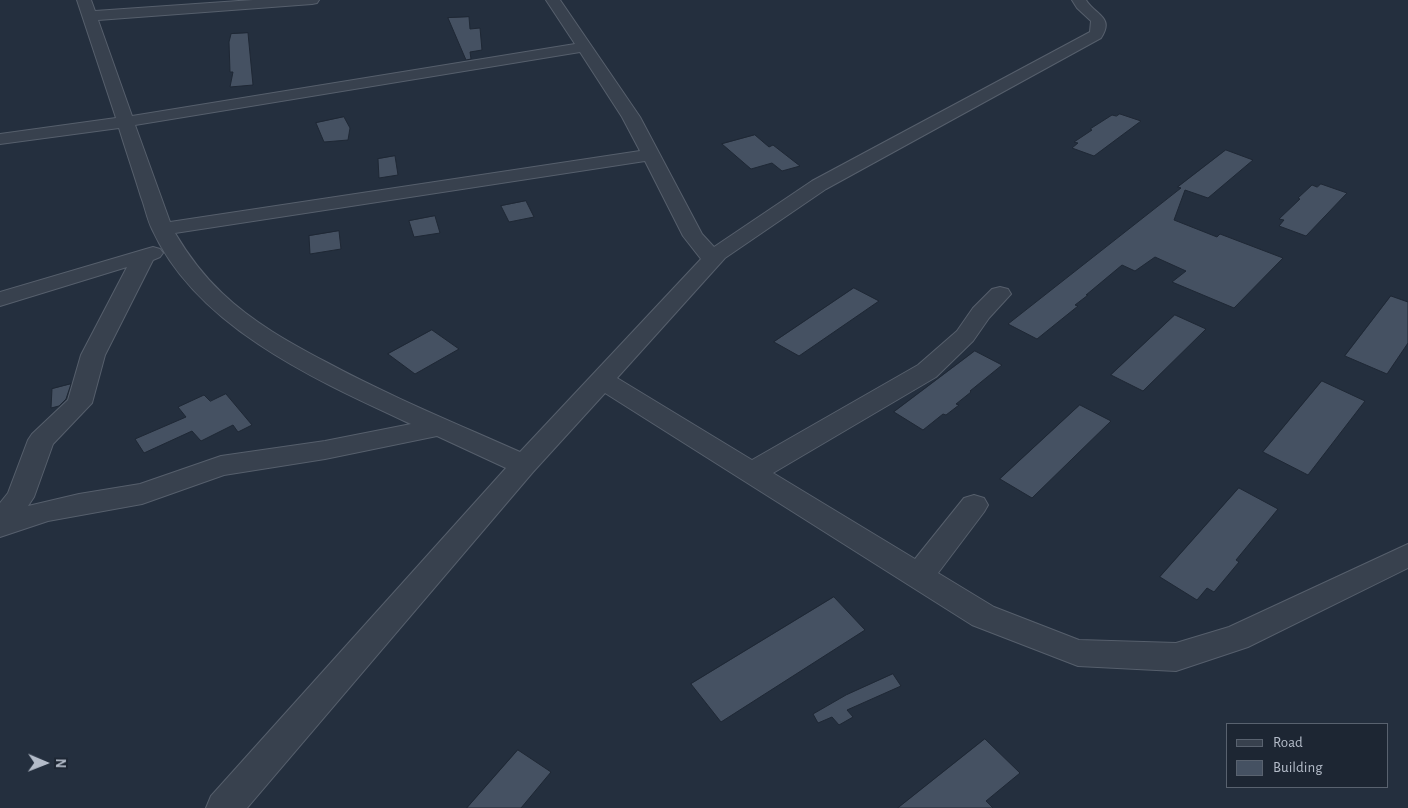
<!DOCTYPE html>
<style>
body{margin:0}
#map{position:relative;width:1408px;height:808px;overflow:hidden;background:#242f3e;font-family:"Alegreya Sans",sans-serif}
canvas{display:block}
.legend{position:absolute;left:1226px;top:723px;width:162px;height:65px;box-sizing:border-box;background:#1d2633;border:1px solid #59626f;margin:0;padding:6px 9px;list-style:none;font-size:15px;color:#b4bcc9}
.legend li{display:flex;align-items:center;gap:10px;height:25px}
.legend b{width:25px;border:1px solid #59626f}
.north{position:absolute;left:20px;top:738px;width:50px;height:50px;-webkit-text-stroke:4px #1d2633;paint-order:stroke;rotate:91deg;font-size:14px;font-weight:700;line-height:20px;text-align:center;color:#b4bcc9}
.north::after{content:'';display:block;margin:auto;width:18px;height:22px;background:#b4bcc9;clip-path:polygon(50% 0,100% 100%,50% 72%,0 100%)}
</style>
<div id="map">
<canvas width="1408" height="808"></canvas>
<ul class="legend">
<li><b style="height:6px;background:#38414e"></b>Road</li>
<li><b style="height:14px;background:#455162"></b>Building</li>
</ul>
<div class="north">N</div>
</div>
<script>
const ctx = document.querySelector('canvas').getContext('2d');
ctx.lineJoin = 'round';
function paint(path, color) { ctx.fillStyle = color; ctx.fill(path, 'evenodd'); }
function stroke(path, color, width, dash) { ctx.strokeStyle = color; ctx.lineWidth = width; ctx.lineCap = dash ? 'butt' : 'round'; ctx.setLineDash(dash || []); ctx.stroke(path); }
const building = new Path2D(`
 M469,17L470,29L480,28L482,50L470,52L471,59L466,60L448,18Z
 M248,33L253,85L230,87L233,72H230L229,42L231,34Z
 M1120,114L1141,121L1094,156L1072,148L1078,143L1074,142L1092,130L1090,129L1112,115L1116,116Z
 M344,117L350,128L348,140L324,142L316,123Z
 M755,135L769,147L773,145L800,166L782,171L772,163L751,169L722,144Z
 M1226,150L1253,160L1208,198L1185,190L1174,220L1217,237L1220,234L1283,258L1234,308L1172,282L1186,271L1155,257L1135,271L1122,265L1086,295H1088L1075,305L1078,306L1037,339L1008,324L1181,188L1178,187Z
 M395,156L398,175L379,178L378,159Z
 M1321,184L1347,193L1306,236L1279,226L1284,220L1279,219L1300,199L1298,198L1312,185L1317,187Z
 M526,201L534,217L509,222L501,206Z
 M435,216L440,233L414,237L409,221Z
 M339,231L341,249L310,254L309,236Z
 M854,288L879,301L799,356L774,342Z
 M1391,296L1408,302V343L1387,374L1345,356Z
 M1175,315L1206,329L1143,391L1111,375Z
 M432,330L459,349L415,374L388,354Z
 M975,351L1002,365L970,391L971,392L956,404L959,405L946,415L943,414L923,430L894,412Z
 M1322,381L1365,401L1308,475L1263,452Z
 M71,384L66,399L59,406L51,408L52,389Z
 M226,394L252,425L238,432L233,425L201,441L192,431L144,453L135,439L186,417L178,407L204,395L210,401Z
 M1080,405L1111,421L1032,498L1000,479Z
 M1239,488L1278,509L1236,560L1239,562L1214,592L1207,588L1197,600L1160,577Z
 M834,597L865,630L721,722L691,684Z
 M893,674L901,686L847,710L853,717L839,725L832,717L818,723L813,714L846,695Z
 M985,739L1020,773L986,801L993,808H898Z
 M518,750L551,772L521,808H467Z`);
const minor = new Path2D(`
 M77,0H91L95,11L253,0H319L317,3L312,4L98,20L132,116L575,44L546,0H560L640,117L702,234L714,247L812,181L1090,32L1091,21L1077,8L1072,0H1086C1095,15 1115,17 1101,38L826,189L725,258L617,378L752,460L918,365L957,331L973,308L992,289L1000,287L1008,289L1011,294L989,318L973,341L936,377L773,473L915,559L964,498L974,495L984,498L988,505L984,512L938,573L994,607L1079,640L1176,643L1229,627L1408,544V568L1248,647L1176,671L1078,666L972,625L605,393L533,472L247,808H206L211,796L506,468L437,436L325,459L224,475L142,504L48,521L0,537V503L8,493L28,440L32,434L68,400L81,355L127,267L0,306V292L146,249L153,247L160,249L163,253L160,257L153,260L105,355L92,403L53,444L34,497L28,506L79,494L140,484L221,456L325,441L411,424C318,381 197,328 152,229C147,219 145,207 141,197C134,174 126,151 119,128L0,144V134L116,118ZM580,52L622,117L640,151L170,222L135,125ZM645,161L683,236L701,259L520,452C455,423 389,396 326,362C290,343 252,322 222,293C203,275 188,255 175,233Z`);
paint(building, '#455162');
stroke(building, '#1f2835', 1);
stroke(minor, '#565f6c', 2);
paint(minor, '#38414e');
</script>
